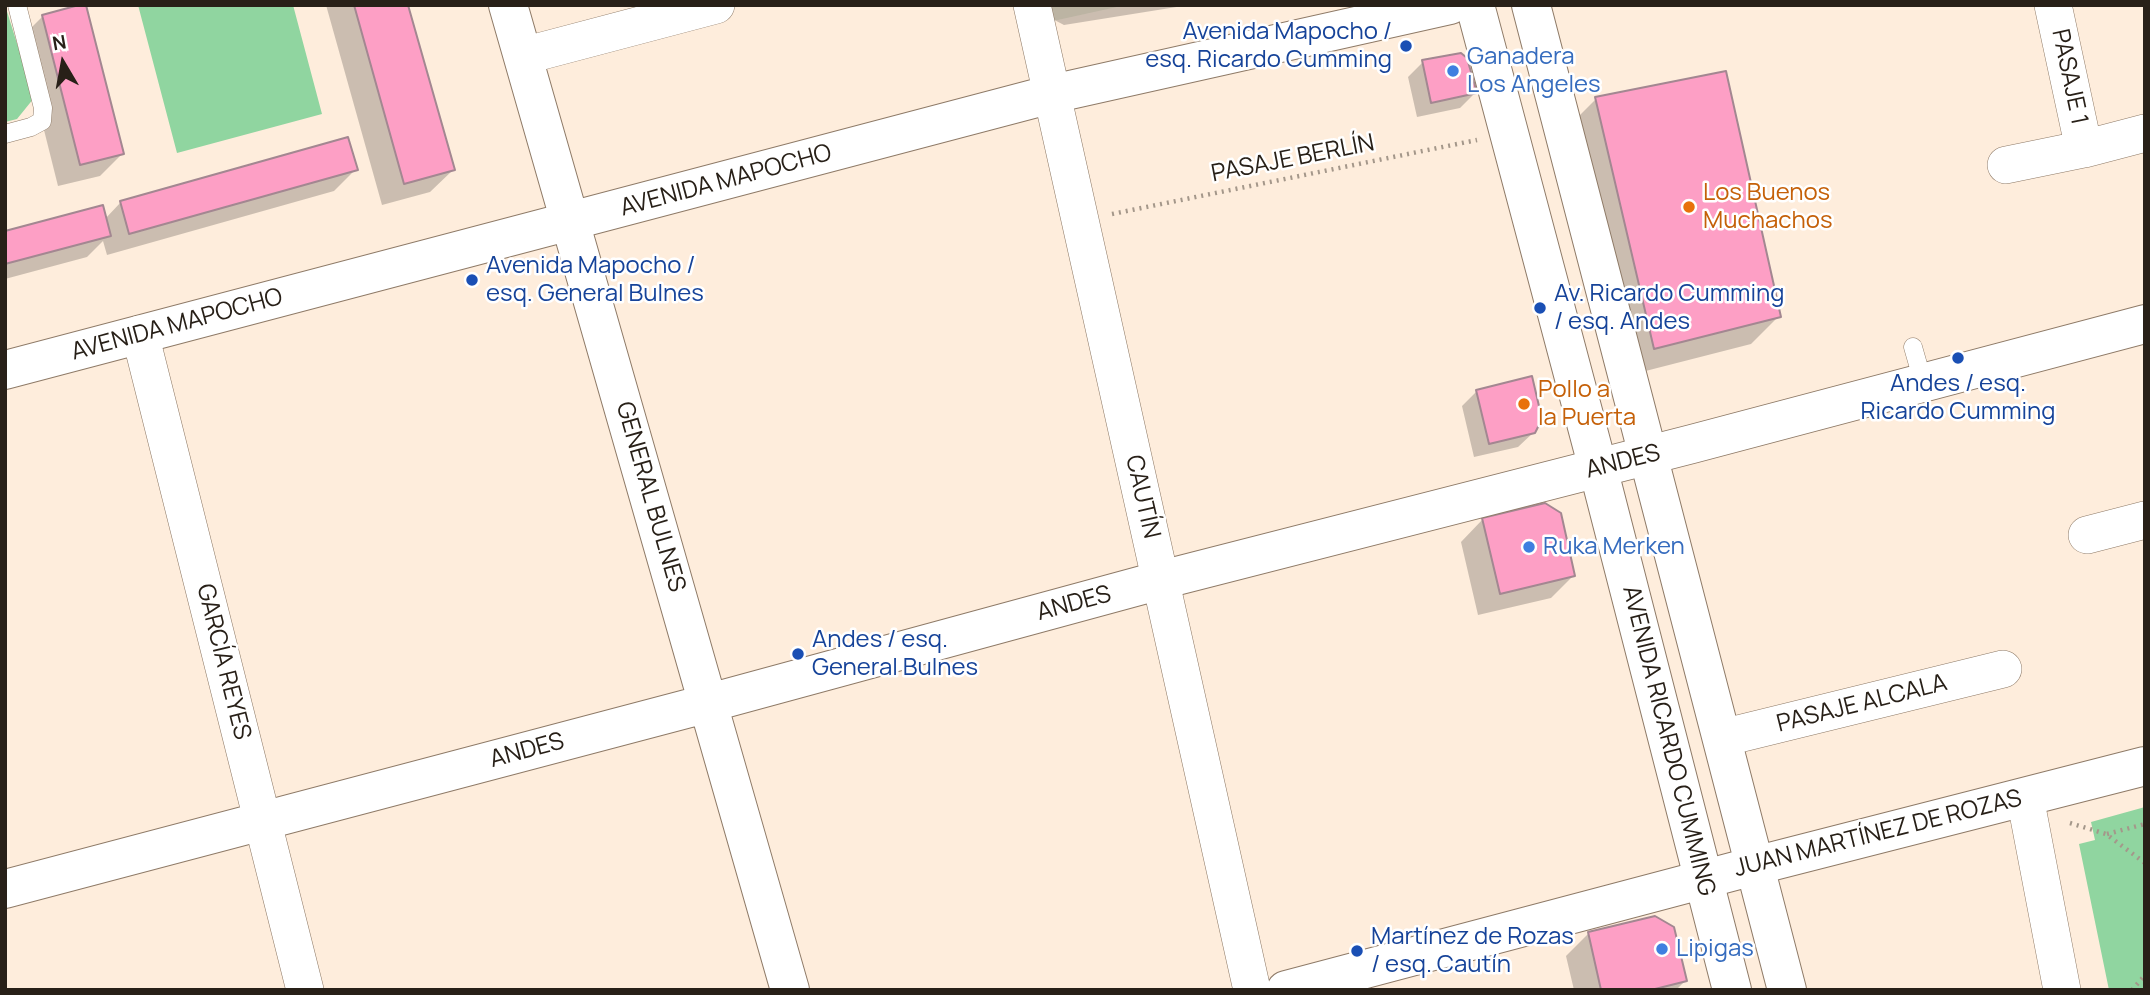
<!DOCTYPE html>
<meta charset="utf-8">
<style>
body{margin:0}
#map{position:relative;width:2150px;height:995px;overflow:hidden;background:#feeddc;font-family:Manrope,sans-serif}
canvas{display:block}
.frame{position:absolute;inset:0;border:7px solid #282018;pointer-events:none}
.north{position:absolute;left:28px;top:28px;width:70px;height:70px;-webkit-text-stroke:5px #fff;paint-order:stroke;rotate:350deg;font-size:19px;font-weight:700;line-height:28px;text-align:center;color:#282018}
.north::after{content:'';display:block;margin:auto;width:24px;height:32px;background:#282018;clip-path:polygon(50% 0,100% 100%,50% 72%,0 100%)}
</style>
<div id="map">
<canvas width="2150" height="995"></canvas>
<div class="frame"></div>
<div class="north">N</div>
</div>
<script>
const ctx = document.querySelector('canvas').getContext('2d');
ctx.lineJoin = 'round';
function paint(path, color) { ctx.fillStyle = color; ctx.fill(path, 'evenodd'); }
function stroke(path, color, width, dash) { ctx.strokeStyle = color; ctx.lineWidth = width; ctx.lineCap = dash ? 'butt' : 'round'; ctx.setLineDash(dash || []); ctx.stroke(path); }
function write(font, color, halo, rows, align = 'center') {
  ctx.font = font + ' Manrope,sans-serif'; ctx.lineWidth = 5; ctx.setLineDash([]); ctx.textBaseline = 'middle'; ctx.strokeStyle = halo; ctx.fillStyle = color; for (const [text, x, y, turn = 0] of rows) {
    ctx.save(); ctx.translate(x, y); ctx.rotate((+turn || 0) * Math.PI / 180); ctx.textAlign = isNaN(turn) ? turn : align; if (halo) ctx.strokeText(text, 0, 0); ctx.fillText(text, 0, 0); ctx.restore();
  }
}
const education = new Path2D(`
 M1050,5H1126L1053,21Z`);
const green = new Path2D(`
 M5,5L34,98L17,119L5,122Z
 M138,5H293L322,114L177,153Z
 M2145,807V990H2109L2079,844L2095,840L2091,822Z`);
const shadow = new Path2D(`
 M326,5H406L453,170L430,192L382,205Z
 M1040,5H1189L1064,25L1041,13Z
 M43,16L122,154L100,176L58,186L21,38Z
 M1423,62L1475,93L1460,108L1417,117L1408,77Z
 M1596,99L1779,316L1751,344L1626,376L1568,127Z
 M356,169L334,191L107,255L103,241L87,257L5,279V233L105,219L121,202Z
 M1477,391L1534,432L1518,447L1474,457L1462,406Z
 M1483,519L1573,576L1551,598L1478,615L1461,542Z
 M1588,934L1685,981L1676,990H1574L1566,956Z`);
const building = new Path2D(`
 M79,5H86L124,154L80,165L42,15Z
 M354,5H408L455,170L404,184Z
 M1461,53L1467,58L1477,93L1431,103L1422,60Z
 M1726,71L1781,317L1654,349L1595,97Z
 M348,137L358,170L129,234L120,201Z
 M103,205L111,236L5,264V231Z
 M1532,376L1542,419L1535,433L1489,444L1476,390Z
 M1545,503L1561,513L1575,576L1500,594L1482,518Z
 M1655,916L1674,927L1687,981L1651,990H1601L1588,932Z`);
const path = new Path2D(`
 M1112,214L1477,140
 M2070,823L2106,834L2145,863
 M2107,834L2145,824
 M2132,990L2145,975`);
const service = new Path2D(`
 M5,134L31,127L42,121L43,108L17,5
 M1913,347L1923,382`);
const minor = new Path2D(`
 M1032,5L1252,990
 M2053,5L2084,149
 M523,56L716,5
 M2006,165L2084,149L2145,133
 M140,334L305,990
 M2087,535L2145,520
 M1722,738L2003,669
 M2025,797L2062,990`);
const tertiary = new Path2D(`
 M508,5L790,990
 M5,889L709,703L1161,580L1692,444L2145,324
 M1286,990L1754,866L2145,766`);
const secondary = new Path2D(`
 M1475,5L1598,468L1732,990
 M1531,5L1787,990
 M5,370L1052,94L1450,5`);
const markers = [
 [1406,46,7,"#1a4fb4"],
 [1453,71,7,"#3f7fe0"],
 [1689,207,7,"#e8710a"],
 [472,280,7,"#1a4fb4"],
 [1540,308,7,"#1a4fb4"],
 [1958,358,7,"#1a4fb4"],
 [1524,404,7,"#e8710a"],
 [1529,547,7,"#3f7fe0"],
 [798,654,7,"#1a4fb4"],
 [1662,949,7,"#3f7fe0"],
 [1357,951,7,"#1a4fb4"]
];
const transitNames = [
 ["Avenida Mapocho /",1392,32,"right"],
 ["esq. Ricardo Cumming",1392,60,"right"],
 ["Avenida Mapocho /",486,266],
 ["esq. General Bulnes",486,294],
 ["Av. Ricardo Cumming",1554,294],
 ["/ esq. Andes",1554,322],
 ["Andes / esq.",1958,384,"center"],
 ["Ricardo Cumming",1958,412,"center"],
 ["Andes / esq.",812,640],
 ["General Bulnes",812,668],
 ["Martínez de Rozas",1371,937],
 ["/ esq. Cautín",1371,965]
];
const shopNames = [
 ["Ganadera",1467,57],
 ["Los Angeles",1467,85],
 ["Ruka Merken",1543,547],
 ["Lipigas",1676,949]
];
const streetNames = [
 ["PASAJE 1",2069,77,78],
 ["PASAJE BERLÍN",1293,159,-11],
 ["AVENIDA MAPOCHO",726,181,-15],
 ["AVENIDA MAPOCHO",177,325,-15],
 ["ANDES",1623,462,-14],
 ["GENERAL BULNES",650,497,74],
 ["CAUTÍN",1142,497,77],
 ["ANDES",1074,604,-15],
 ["GARCÍA REYES",223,662,76],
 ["PASAJE ALCALA",1862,704,-14],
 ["AVENIDA RICARDO CUMMING",1668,741,76],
 ["ANDES",527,751,-15],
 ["JUAN MARTÍNEZ DE ROZAS",1878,834,-14]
];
const foodNames = [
 ["Los Buenos",1703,193],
 ["Muchachos",1703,221],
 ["Pollo a",1538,390],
 ["la Puerta",1538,418]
];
paint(education, '#ebe1cc');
paint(green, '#90d5a0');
paint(shadow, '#0003');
paint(building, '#fd9fc5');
stroke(building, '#a38791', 2);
stroke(service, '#8e7a67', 19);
stroke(minor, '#8e7a67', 38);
stroke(tertiary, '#8e7a67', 40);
stroke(secondary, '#8e7a67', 40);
stroke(path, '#a4978a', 4.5, [2, 5]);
stroke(service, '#fff', 18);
stroke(minor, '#fff', 37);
stroke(tertiary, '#fff', 38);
stroke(secondary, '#fff', 38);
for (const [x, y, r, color] of markers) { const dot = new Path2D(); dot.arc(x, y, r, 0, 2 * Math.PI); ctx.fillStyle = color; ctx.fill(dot); stroke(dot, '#fff', 2.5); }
write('24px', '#164399', '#fff', transitNames, 'left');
write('24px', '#366cbe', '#fff', shopNames, 'left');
write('24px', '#282018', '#fff', streetNames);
write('24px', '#c56008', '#fff', foodNames, 'left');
</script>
